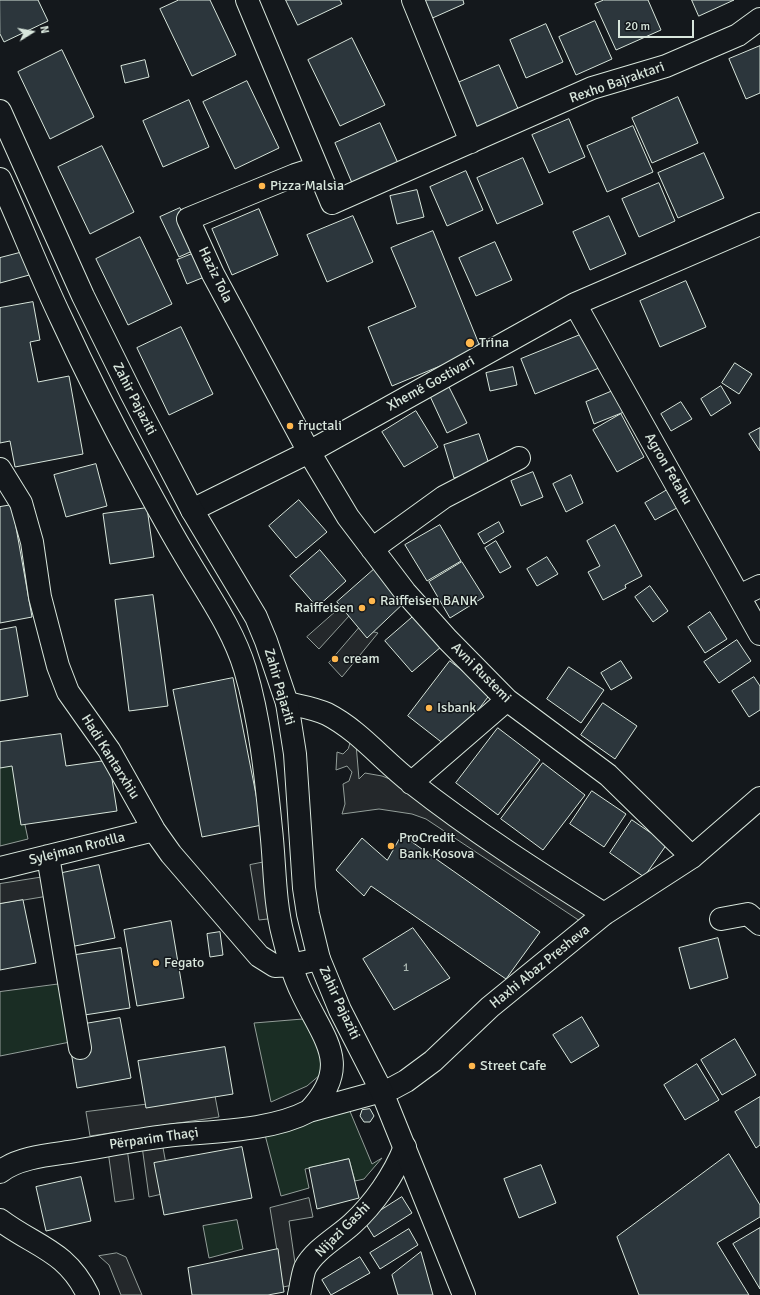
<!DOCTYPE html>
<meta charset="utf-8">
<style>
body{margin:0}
#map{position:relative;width:760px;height:1295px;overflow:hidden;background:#14181c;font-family:Signika,sans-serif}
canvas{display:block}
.north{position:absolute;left:12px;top:12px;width:40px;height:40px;-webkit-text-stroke:3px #14181c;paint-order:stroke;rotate:79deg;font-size:11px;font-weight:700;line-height:16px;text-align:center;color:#d8e6dc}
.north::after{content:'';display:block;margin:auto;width:14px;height:18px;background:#d8e6dc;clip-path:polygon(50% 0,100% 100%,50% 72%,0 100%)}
.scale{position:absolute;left:618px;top:20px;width:76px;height:18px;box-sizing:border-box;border:2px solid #d8e6dc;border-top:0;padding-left:5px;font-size:12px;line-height:14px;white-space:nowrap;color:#d8e6dc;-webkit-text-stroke:3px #14181c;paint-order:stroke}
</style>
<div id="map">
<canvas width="760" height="1295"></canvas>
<div class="north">N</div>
<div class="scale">20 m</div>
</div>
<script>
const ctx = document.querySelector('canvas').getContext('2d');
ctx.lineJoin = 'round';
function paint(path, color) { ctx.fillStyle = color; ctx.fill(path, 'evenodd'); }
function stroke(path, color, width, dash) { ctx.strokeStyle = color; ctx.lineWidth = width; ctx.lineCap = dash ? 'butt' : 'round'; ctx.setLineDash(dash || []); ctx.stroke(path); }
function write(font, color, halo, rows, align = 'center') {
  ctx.font = font + ' Signika,sans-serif'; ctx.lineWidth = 3; ctx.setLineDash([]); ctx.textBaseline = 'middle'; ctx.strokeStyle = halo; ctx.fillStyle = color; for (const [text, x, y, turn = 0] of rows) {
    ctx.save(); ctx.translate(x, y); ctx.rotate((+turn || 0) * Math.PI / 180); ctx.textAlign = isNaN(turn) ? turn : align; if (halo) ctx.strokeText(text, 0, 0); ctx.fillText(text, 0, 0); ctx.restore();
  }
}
const green = new Path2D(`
 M11,759L28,839L0,846V760Z
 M61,984L70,1042L0,1056V992Z
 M315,1014L328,1028L321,1074L307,1086L271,1102L254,1023L303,1019Z
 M349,1109L372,1164L382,1158L364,1179L355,1181L349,1159L305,1169L309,1188L281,1196L264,1131Z
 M237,1220L243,1249L209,1258L203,1226Z`);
const parking = new Path2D(`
 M341,607L349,616L319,649L307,637Z
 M359,628L378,633L342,677L329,663Z
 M351,741L356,744L359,779L365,773L382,776L413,788L604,914L589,927L426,819L412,814L379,809L342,814L345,804L343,784L349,781L352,772L347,766L336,770L337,752L343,754L348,749Z
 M265,862L276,918L259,920L250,865Z
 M44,877L48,896L0,904V884Z
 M215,1096L219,1117L90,1136L86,1112Z
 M162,1142L171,1192L149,1197L142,1146Z
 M127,1148L134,1199L115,1202L108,1151Z
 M309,1198L313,1217L289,1221L298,1284L283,1287L270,1208Z
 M117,1253L126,1257L142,1295H121L109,1265L99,1256Z`);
const building = new Path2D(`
 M0,0H38L48,21L4,42L0,34Z
 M179,0H210L236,55L192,76L160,9Z
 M286,0H340L342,4L298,25Z
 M419,0H463L464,4L428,20Z
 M604,0H648L661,30L616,50L595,4Z
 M692,0H734L699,16Z
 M595,21L612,59L576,75L559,37Z
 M546,24L563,62L526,78L510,40Z
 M352,38L385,105L340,126L308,60Z
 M760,46V93L746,99L729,59Z
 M62,50L94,117L50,139L18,72Z
 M145,60L149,77L125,83L121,66Z
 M499,65L519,111L473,131L453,85Z
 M247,81L279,148L235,169L203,102Z
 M678,97L698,143L652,163L632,118Z
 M189,100L209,147L163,167L143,121Z
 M569,119L585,157L549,173L532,135Z
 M380,123L401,170L355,190L335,143Z
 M633,126L653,172L607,192L587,146Z
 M102,146L134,212L90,234L58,167Z
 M704,153L724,198L678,218L658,173Z
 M523,158L543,204L497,224L477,178Z
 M466,171L483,210L447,226L430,187Z
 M659,183L675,221L639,237L622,199Z
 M417,190L424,217L397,224L390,196Z
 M180,208L199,248L179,257L160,217Z
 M259,209L278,255L232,275L212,229Z
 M353,216L373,262L327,282L307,235Z
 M609,216L626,254L590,270L573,232Z
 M433,231L481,349L392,386L368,327L416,307L391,248Z
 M140,237L172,304L128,325L96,259Z
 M495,242L512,280L476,296L459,258Z
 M202,250L212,274L187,284L177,260Z
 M27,251L33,274L0,283V258Z
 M686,281L706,327L660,347L640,301Z
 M33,302L40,340L30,342L38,382L69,376L83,454L15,467L10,441L0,443V308Z
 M181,327L213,394L169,415L137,348Z
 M585,333L599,368L535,394L521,359Z
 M735,363L752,374L739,394L722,383Z
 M513,367L517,385L490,391L486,373Z
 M448,385L467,423L447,433L429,394Z
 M721,386L731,403L711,416L701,399Z
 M620,388L629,410L594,424L586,402Z
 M681,402L692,419L671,431L661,414Z
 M416,411L438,447L404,467L382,432Z
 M621,414L644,457L617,472L593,430Z
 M760,428V451L749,434Z
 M479,434L490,467L454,478L444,445Z
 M96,464L107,506L66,517L54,475Z
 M533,472L543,497L521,506L511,481Z
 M571,475L583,503L566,512L553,484Z
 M674,486L684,504L655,520L645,503Z
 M299,500L327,532L296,558L269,526Z
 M12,505L32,617L0,623V507Z
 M147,508L154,557L110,564L103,514Z
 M499,522L504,532L484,544L478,534Z
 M440,525L461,561L427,581L405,545Z
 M615,525L642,576L625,585L626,588L603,600L588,572L600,566L587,541Z
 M496,541L511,567L500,573L485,548Z
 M320,550L346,581L317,607L290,576Z
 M547,557L558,574L537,586L527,569Z
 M462,562L484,597L450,618L429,582Z
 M379,565L407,600L367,638L337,602Z
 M650,586L668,611L653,622L635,597Z
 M153,595L168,706L129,711L115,600Z
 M710,612L727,639L705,653L688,627Z
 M415,615L442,646L412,672L385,641Z
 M16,627L28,696L0,701V630Z
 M737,640L751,661L719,683L704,662Z
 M450,661L491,693L449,748L408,716Z
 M621,661L632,678L611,690L601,673Z
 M569,667L604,690L581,723L547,699Z
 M754,677L760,686V710L749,717L732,691Z
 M233,678L262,825L202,837L173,690Z
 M603,703L637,726L615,759L581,735Z
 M498,728L540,760L498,815L456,783Z
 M61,734L66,766L109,760L117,811L21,825L12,766L0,768V742Z
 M543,763L585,795L543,850L501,819Z
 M592,791L626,814L604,847L570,824Z
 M632,820L667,844L644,877L610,853Z
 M402,835L540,932L506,979L371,886L364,896L336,870L362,838L387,860Z
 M99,865L115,938L60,949L44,877Z
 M23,900L36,963L0,970V904Z
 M171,921L184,998L137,1006L124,930Z
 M413,928L450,978L394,1010L363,959Z
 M220,932L223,955L210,957L207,934Z
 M718,938L728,978L690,989L679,948Z
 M121,948L130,1008L78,1016L69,956Z
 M582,1017L599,1046L571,1063L553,1035Z
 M120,1018L131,1078L77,1088L67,1027Z
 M735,1039L756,1075L722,1095L701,1060Z
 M225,1047L233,1094L146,1108L138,1061Z
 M697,1064L719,1100L685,1120L664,1085Z
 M760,1097V1145L756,1148L735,1112Z
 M370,1109L374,1116L370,1122H364L360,1116L362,1110Z
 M242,1147L252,1198L164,1215L154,1163Z
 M729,1154L760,1205V1217L717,1243L749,1295H639L617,1237Z
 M349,1159L359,1198L317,1209L309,1168Z
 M541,1165L556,1203L519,1218L504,1179Z
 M81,1177L91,1221L46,1231L36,1187Z
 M402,1197L412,1213L374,1237L364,1221Z
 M760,1228V1289L733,1244Z
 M409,1229L418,1245L380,1269L370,1253Z
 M278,1249L284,1292L268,1295H192L188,1268Z
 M421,1252L433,1295H398L392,1275Z
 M360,1257L370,1273L331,1295L322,1280Z`);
const minor = new Path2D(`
 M247,0L332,203L592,88L666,66L738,35L760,19
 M413,0L471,142
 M317,168L295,175L188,219L213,274L309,452L348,517L405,592L448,640L507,700L608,775L692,857
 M0,179C21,225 39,272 61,318C85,370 111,422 139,473C154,501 169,529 186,557C207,593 233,629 245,669C260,719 266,777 271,829C275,864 274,901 283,935C288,955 293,975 302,993C324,1040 353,1065 309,1111
 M575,304L760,634
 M0,469L21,503L32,542L40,597L58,666L68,692L109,750L154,830L171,854L259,956L275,966L291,965L319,959
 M192,510L309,452L575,304L760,224
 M372,549L444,497L519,458
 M739,596L760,586
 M287,703C300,706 314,708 327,714C360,731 383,761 412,783C473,831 539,873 604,914
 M411,783L507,700
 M48,856L80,1048
 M0,868L154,830
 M721,919L748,914L760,924
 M0,1172C17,1158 48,1155 69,1152C101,1147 133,1140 166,1136C209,1131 270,1132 309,1111L393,1088L406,1081L433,1061L490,1007L604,914L692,857L760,798
 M0,1220C36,1247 66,1250 88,1295
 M299,1295C301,1287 302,1276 305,1268C314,1250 338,1237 352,1224C374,1204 394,1175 405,1147`);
const major = new Path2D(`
 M0,111L83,296L131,393L192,510L256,617L266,641L287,703L295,754L304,888L308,914L319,959L340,1010L382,1092L464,1295`);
const markers = [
 [262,186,4,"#ffb74d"],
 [470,343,5,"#ffb74d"],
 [290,426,4,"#ffb74d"],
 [372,601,4,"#ffb74d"],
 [362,608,4,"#ffb74d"],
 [335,659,4,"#ffb74d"],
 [429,708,4,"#ffb74d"],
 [391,846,4,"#ffb74d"],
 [156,963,4,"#ffb74d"],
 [472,1066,4,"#ffb74d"]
];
const numberNames = [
 ["1",406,968]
];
const streetNames = [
 ["Rexho Bajraktari",617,83,-19],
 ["Haziz Tola",215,275,64],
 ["Xhemë Gostivari",431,384,-29],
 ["Zahir Pajaziti",134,399,63],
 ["Agron Fetahu",668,469,60],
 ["Avni Rustemi",481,673,45],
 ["Zahir Pajaziti",279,687,74],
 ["Hadi Kantarxhiu",110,757,58],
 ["Sylejman Rrotlla",77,849,-14],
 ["Haxhi Abaz Presheva",540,967,-39],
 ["Zahir Pajaziti",339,1003,65],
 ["Përparim Thaçi",154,1139,-8],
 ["Nijazi Gashi",343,1230,-45]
];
const poiNames = [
 ["Pizza Malsia",270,186],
 ["Trina",479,343],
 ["fructali",298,426],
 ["Raiffeisen BANK",380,601],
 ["Raiffeisen",354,608,"right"],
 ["cream",343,659],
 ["Isbank",437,708],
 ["ProCredit",399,838],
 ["Bank Kosova",399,854],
 ["Fegato",164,963],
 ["Street Cafe",480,1066]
];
paint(green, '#1a2d24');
stroke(green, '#939e99', 1);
paint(parking, '#24282b');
stroke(parking, '#939e99', 1);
paint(building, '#2c363c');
stroke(building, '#d8e6dc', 1);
stroke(minor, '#d8e6dc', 24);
stroke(major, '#d8e6dc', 24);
stroke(minor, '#14181c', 22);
stroke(major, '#14181c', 22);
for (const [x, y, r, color] of markers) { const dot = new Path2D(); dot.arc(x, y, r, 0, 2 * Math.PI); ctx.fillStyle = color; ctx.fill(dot); stroke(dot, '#14181c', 1.5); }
write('12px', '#adbab4', null, numberNames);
write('14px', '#d8e6dc', '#14181c', streetNames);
write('14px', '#d8e6dc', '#14181c', poiNames, 'left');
</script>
